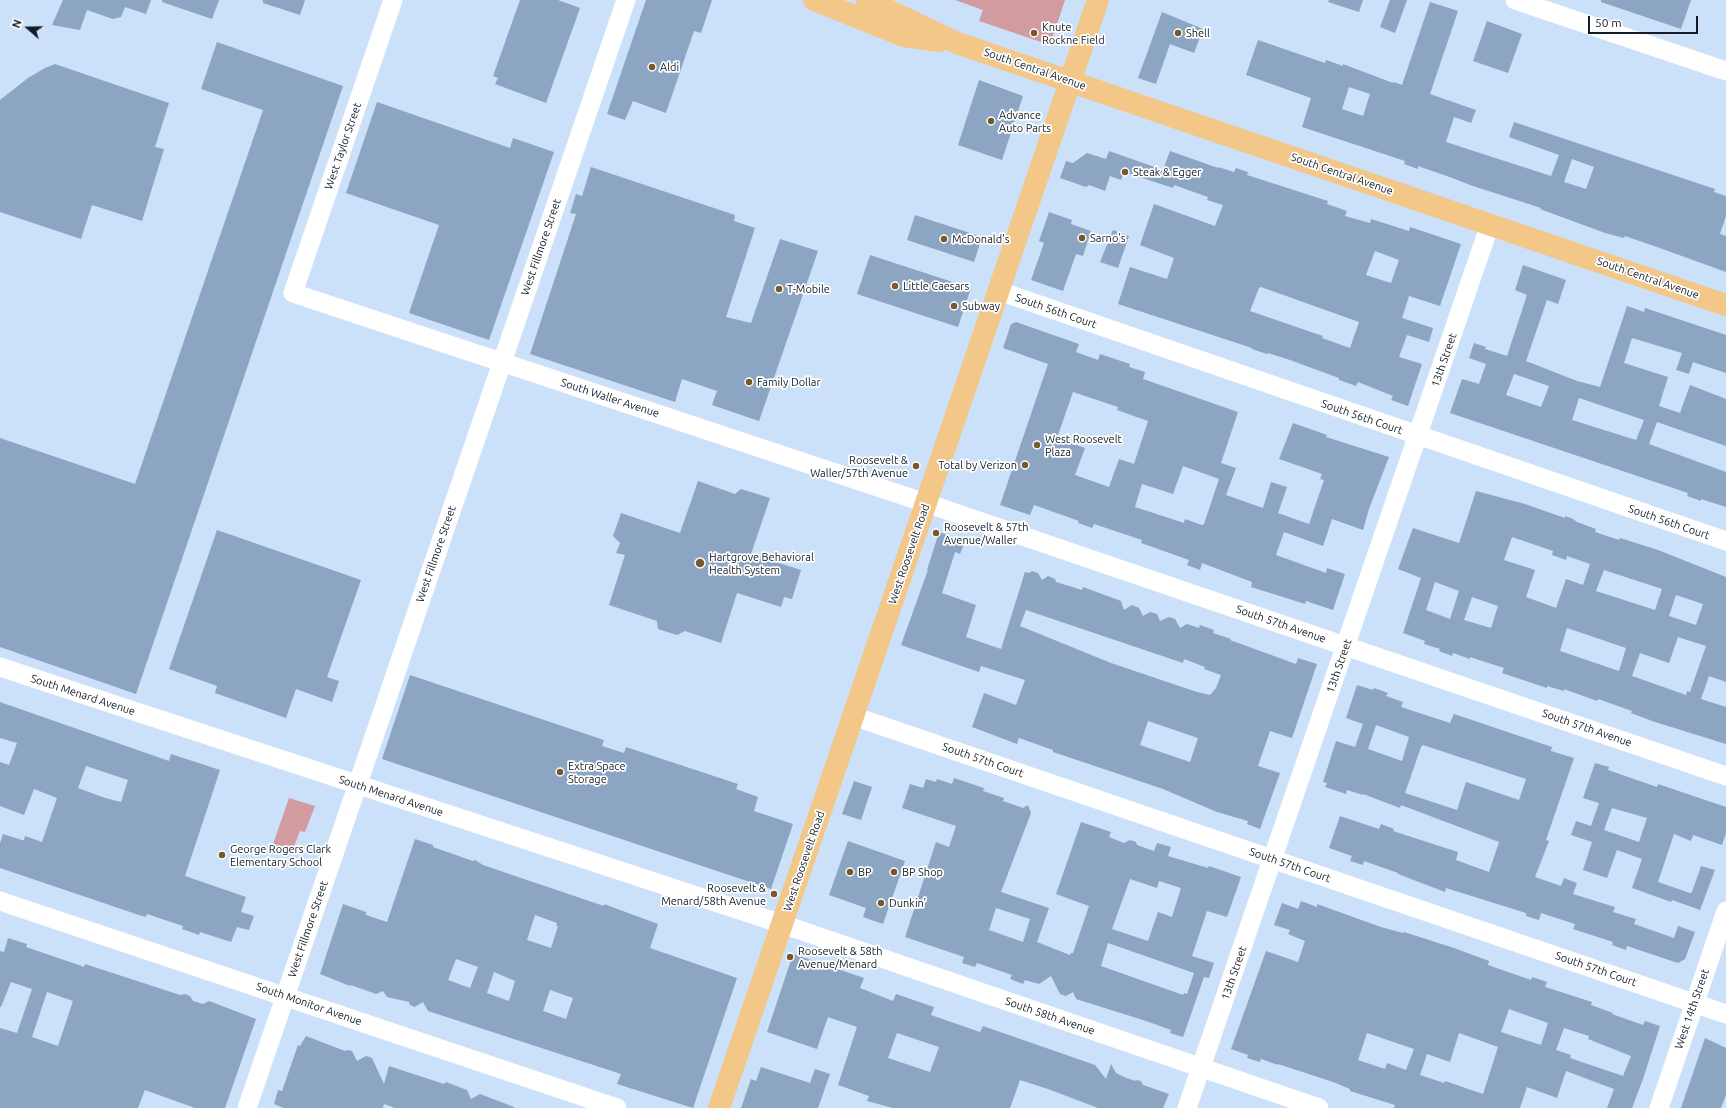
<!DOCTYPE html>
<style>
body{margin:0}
#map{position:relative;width:1726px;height:1108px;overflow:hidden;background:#cbe0f9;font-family:Ubuntu,sans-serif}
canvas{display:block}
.north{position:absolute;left:8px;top:8px;width:40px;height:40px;-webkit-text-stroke:3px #fff;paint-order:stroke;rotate:290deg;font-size:11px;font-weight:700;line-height:16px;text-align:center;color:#121b26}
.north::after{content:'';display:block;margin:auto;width:14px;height:18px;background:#121b26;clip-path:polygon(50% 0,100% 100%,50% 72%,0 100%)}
.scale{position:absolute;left:1588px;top:16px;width:110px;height:18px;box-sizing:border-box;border:2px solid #121b26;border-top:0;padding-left:5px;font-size:12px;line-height:14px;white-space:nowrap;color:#121b26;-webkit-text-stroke:3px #fff;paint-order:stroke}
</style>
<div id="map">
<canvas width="1726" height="1108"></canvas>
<div class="north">N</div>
<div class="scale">50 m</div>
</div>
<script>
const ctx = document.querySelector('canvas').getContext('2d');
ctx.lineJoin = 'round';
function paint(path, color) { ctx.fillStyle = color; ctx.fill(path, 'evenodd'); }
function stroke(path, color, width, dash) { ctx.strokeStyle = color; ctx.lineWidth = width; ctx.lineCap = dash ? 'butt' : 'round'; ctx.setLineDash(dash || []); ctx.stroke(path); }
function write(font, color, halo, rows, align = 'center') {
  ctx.font = font + ' Ubuntu,sans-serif'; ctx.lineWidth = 3.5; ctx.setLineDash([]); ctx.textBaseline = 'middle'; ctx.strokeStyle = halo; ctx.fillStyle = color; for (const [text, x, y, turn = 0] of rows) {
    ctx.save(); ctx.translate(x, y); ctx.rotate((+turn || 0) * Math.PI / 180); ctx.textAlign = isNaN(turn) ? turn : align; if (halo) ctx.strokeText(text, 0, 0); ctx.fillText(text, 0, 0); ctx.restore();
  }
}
const green = new Path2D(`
 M955,0H1065L1050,45L979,21L983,10Z
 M289,798L315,806L305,832L300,831L291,854L272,847Z`);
const building = new Path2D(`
 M63,0H151L146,14L125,7L121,17L113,19L87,10L80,30L52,25Z
 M162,0H219L212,19L162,2Z
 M263,0H305L300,15L263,3Z
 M520,0H558L580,8L546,103L495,84L498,78L493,76Z
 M646,0H712L701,33L694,31L666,113L633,101L625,120L607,114Z
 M1329,0H1363L1359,12L1328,2Z
 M1390,0H1407L1395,33L1380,27Z
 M1601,0H1691L1681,29L1601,2Z
 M1430,2L1458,11L1430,94L1476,110L1471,123L1454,117L1446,142L1551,176L1559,155L1509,137L1514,122L1715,189L1714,192L1726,196V216L1720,234L1726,236V272L1657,247L1625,236L1624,238L1605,233L1540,209L1541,208L1470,185L1455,179L1418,166V169L1404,164L1405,161L1302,127L1311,98L1246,75L1258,40L1325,63L1326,60L1343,66V64L1393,83L1394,82L1402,85ZM1349,87L1370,94L1363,116L1342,109ZM1572,159L1594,167L1586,189L1564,182Z
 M1162,12L1203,29L1194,53L1170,44L1156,84L1138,78Z
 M1487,21L1522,34L1508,73L1473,61Z
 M217,42L343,86L136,694L0,647V438L135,484L263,110L201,89Z
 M55,64L169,103L155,147L164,149L142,221L92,205L81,239L0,212V100L28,78L45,68Z
 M979,80L1023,96L1002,160L958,145Z
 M377,102L510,148L513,138L554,152L489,340L409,313L439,225L346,193Z
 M1109,151L1163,170L1170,151L1218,168V167L1234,172L1236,168L1248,172L1247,175L1328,201L1327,204L1347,211L1345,216L1370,223L1371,219L1409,231L1410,227L1461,244L1440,306L1409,296L1402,318L1433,328L1429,342L1407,335L1399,357L1422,364L1408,406L1391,400L1393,396L1358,382L1356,386L1339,380V378L1290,360L1268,353L1267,354L1252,349V348L1118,304L1130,267L1167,279L1174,258L1140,245L1154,204L1215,226L1223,205L1207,200L1208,197L1174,185L1173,188L1124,172L1121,180L1110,176L1105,191L1089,185L1086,187L1060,178L1066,161L1073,163L1087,153L1106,159ZM1375,251L1399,260L1391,283L1366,275ZM1261,287L1359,322L1350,348L1322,338L1323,336L1308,331L1250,311L1259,288Z
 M591,167L735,215L734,221L755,228L726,317L751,323L780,239L818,251L759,421L712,405L717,391L682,379L675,402L530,354L576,214L570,213L576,194L582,196Z
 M1049,212L1072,220L1071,224L1091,231L1083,256L1076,254L1063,291L1031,280L1044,243L1039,241Z
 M915,215L982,237L974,262L907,240Z
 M1113,230L1129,236L1118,268L1100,262Z
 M870,255L971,288L958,327L857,294Z
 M1523,265L1566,280L1558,304L1547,300L1526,361L1577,381L1600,387L1627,306L1644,312L1645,308L1726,335V373L1693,362L1689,374L1676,370L1682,353L1632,338L1624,363L1668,377L1659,406L1680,413L1690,385L1726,399V446L1657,422L1649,444L1726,472V507L1701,499V501L1687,496L1688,493L1450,413L1462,379L1479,384L1486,364L1469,358L1474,343L1486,347L1485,349L1507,356L1527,295L1515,290ZM1514,374L1549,386L1541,407L1506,395ZM1579,398L1644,420L1636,440L1572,420Z
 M1016,322L1079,344L1076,352L1098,360L1100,354L1130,364L1129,367L1145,372L1143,379L1238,412L1221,463L1236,468L1226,495L1263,508L1271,482L1287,487L1278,513L1309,524L1324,480L1320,479L1322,474L1279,459L1293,423L1327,435L1326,437L1389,457L1369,509L1363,530L1332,519L1323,546L1284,532L1276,555L1326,573L1327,568L1345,574L1333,610L1306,601L1305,604L1251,587L1252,582L1202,563L1200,570L1187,565L1189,560L1141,543L1142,540L1094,524L1092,528L1078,523L1079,521L1034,505L1030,515L1000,505L1048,364L1003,348L1011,324ZM1073,392L1118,407L1117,410L1148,421L1134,464L1119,459L1109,487L1075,475L1085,448L1057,438ZM1183,466L1219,479L1204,524L1202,525L1185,519L1184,523L1135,507L1142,484L1173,494Z
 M698,481L735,494L741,489L770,498L751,554L801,570L792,599L784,597L781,607L737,593L721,643L685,631L677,635L658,629L657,621L609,605L625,555L616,553L620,543L613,536L621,513L680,533Z
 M1476,491L1525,504L1565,518V516L1573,519L1577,522L1596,529L1595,532L1619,540L1620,538L1658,550L1726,577V682L1709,676L1701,699L1726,707V744L1655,722L1631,713L1632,711L1598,699L1597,701L1564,689V691L1547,686V688L1502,673L1504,668L1470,657V659L1453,653L1452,656L1439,651L1440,649L1424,644L1425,641L1403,633L1421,578L1398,569L1413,528L1459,543ZM1512,537L1553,551L1552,555L1566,560L1567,556L1590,564L1583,585L1566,579L1556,608L1526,597L1535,570L1504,560ZM1604,570L1662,589L1655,610L1596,591ZM1435,582L1459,591L1450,619L1426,610ZM1676,595L1703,604L1696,625L1669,616ZM1472,597L1498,606L1491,628L1464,620ZM1567,628L1626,648L1619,671L1560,651ZM1678,637L1706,646L1690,692L1687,691L1686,695L1632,676L1640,653L1669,663Z
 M217,530L361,580L327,677L339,681L332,702L296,689L286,718L215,693L217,686L169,669Z
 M939,532L965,541L960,554L955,552L942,593L976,605L966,637L1001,649L1025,572L1029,573L1032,571L1038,573L1042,580L1048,576L1055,579L1056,582L1082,590L1083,587L1121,601L1124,610L1132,605L1139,608L1143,616L1150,612L1157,614L1160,621L1169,617L1175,619L1180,628L1187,624L1199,628L1200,625L1214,630L1213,633L1231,639L1230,640L1296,664L1298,658L1317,664L1292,738L1270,731L1258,766L1280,773L1260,829L1247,824L1248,821L1217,812L1163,789L1074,759L1053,752V750L1019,738L1017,744L972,727L984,693L1016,705L1025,680L981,666L979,672L901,645L928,570H927ZM1026,610L1183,663L1184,659L1205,667L1204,669L1221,675L1216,688L1210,695L1197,692L1111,663L1020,626ZM1148,721L1198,738L1190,762L1140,745Z
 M410,675L604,740L602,746L624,753L626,747L738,784L736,789L758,797L754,811L793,824L771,889L382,759Z
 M1357,685L1373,690L1374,688L1388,693L1386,696L1403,702L1401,707L1450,723L1454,714L1552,747L1551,751L1574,758L1546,840L1549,841L1535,877L1561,886L1564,878L1577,883L1573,894L1615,907L1613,912L1636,919L1634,924L1674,938L1678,926L1695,932L1685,959L1678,963L1627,946L1626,950L1612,945L1613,942L1573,929L1575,924L1541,913L1539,920L1526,916V913L1446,888L1445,892L1398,874V873L1364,861L1363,865L1350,861L1352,856L1329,848L1340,816L1379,829L1381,824L1394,829L1393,831L1458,852L1456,860L1489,872L1499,842L1401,805L1400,808L1363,794V795L1347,790L1346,794L1325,787L1327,783L1323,782L1336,741L1355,747L1363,724L1346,718ZM1376,725L1409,737L1402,761L1368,749ZM1423,745L1526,779L1519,800L1466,782L1457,810L1405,793L1421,747Z
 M0,702L169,761L171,754L220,770L185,876L246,897L241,912L254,916L249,930L237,927L231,942L200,932L199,935L182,929L183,926L147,914L146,917L139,915L0,868V843L3,834L22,840H24L25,836L42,842L57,798L34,789L24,815L0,806V762L9,765L17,743L0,738ZM86,766L128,780L121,802L105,798L78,788Z
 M1595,763L1609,767L1608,770L1657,787L1658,784L1726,807V833L1722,845L1693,835L1691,841L1674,834L1658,882L1690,893L1692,892L1701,866L1715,870L1700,910L1672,900L1671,902L1632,888L1642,859L1617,850L1607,878L1583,870L1592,842L1571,835L1576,821L1591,826L1599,803L1583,798ZM1612,808L1647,818L1639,842L1604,830Z
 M954,778L984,788L983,791L1004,798L1003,801L1023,808L1028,805L1031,813L1001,892L1049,908L1037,942L1070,955L1071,953H1073L1089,906L1056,894L1081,822L1111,832L1109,837L1124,843L1130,840L1136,842L1137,845L1154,851L1157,843L1171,847L1168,856L1208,868L1209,866L1241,877L1227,917L1207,911L1192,956L1214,963L1209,978L1204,977L1183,1037L1170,1033L1171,1030L1146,1021L1076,999L1073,992L1066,996L1060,994L1051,976L1039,984L1025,980L1023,984L1010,979L1012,975L977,963L975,967L962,963L964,957L905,937L936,842L949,847L956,826L902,808L910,784L923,788L926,779L936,782L937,779L952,784ZM1130,879L1157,888L1159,881L1181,888L1172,917L1158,912L1148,941L1112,929ZM996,908L1030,919L1023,942L989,930ZM1108,943L1194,973L1187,994L1184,993L1183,995L1101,966Z
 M854,781L872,787L861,820L842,814Z
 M415,839L433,845V847L473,861L475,860L483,865L524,879L604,906V904L658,924L650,948L737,978L693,1108L617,1084L621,1074L428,1011L423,1002L415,1007L410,1005L409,1002L387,997L383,991L376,994L351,985L350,986L320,974L343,904L366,912V915L387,922ZM535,915L557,923L556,926H558L551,948L527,940ZM456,959L478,967L470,988L448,980ZM494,972L515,981L509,1001L487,993ZM550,990L573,998L566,1019L543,1011Z
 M848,841L905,861L883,924L863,917L866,908L829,895Z
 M1301,901L1317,907V904L1381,927L1403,933L1404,932L1454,948L1489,961L1488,965L1531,980L1532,977L1547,982L1545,987L1592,1002L1591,1005L1613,1013L1612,1014L1643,1025L1645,1021L1660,1026L1643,1079L1632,1108H1607L1614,1089L1566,1071L1557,1098L1527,1087L1520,1108H1394L1395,1105L1350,1091V1089L1333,1082L1278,1064V1065L1261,1059L1260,1062L1247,1058L1248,1055L1231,1049L1266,951L1298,962L1305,941L1288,934L1290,930L1274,925L1282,903L1298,909ZM1509,1009L1548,1023L1541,1045L1501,1032ZM1564,1028L1589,1036L1588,1039L1631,1056L1623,1076L1570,1058L1571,1055L1556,1050ZM1367,1033L1414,1049L1406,1070L1387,1063L1385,1069L1358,1060ZM1459,1033L1498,1047L1483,1094L1445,1081L1444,1083L1420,1075L1427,1054L1450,1062Z
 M8,938L27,944L26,947L73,963L84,967L85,964L180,995L185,994L190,996L193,1001L203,1004L209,1001L256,1019L225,1108H195L145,1090L138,1108H0V1028L17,1033L32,989L11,982L1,1007H0V951L4,952ZM47,992L73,1001L58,1046L32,1037Z
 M793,954L864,978L860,988L893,1001L896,994L934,1007L931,1015L980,1032L983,1026L1095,1065L1106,1079L1111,1064L1116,1073L1124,1077L1135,1081L1136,1080L1141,1081L1143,1085L1169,1094L1163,1108H1098L1048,1089L1020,1080L1010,1108H893L867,1101L869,1096L838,1085L857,1027L828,1017L817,1049L767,1032ZM897,1033L939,1047L930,1072L888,1058Z
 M306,1036L345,1051L347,1050L352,1051L357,1061L366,1056L372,1058L384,1084L389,1066L444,1084L446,1082L467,1090L471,1099L480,1094L514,1107V1108H395L384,1104L383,1108H284L274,1104L278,1090L282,1091L298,1045L300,1046Z
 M1705,1038L1726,1048V1095L1721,1108H1681Z
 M761,1067L810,1083L815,1069L830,1074L818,1108H741L751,1079L756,1081Z`);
const minor = new Path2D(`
 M393,0L293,293L926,503L1726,776
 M1515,0L1726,71
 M999,291L1726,541
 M0,667L782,924L1319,1108
 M853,716L1726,1014
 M0,901L617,1108
 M247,1108L626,0
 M1187,1108L1490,224
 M1659,1108L1726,911`);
const major = new Path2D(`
 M814,0L904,36L939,41
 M867,0L957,43L1726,305
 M719,1108L1098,0`);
const markers = [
 [1034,33,4,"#78582e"],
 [1178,33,4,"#78582e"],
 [652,67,4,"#78582e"],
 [991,121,4,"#78582e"],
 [1125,172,4,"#78582e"],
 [1082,238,4,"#78582e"],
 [944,239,4,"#78582e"],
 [895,286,4,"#78582e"],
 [779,289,4,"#78582e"],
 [954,306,4,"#78582e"],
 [749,382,4,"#78582e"],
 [1037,445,4,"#78582e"],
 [1025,465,4,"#78582e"],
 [916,466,4,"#78582e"],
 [936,533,4,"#78582e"],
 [700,563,5,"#78582e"],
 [560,772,4,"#78582e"],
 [222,855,4,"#78582e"],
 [850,872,4,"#78582e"],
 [894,872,4,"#78582e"],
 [774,894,4,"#78582e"],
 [881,903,4,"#78582e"],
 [790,957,4,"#78582e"]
];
const poiNames = [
 ["Knute",1042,27],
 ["Rockne Field",1042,40],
 ["Shell",1186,33],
 ["Aldi",660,67],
 ["Advance",999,115],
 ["Auto Parts",999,128],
 ["Steak & Egger",1133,172],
 ["Sarno's",1090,238],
 ["McDonald's",952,239],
 ["Little Caesars",903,286],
 ["T-Mobile",787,289],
 ["Subway",962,306],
 ["Family Dollar",757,382],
 ["West Roosevelt",1045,439],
 ["Plaza",1045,452],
 ["Roosevelt &",908,460,"right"],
 ["Waller/57th Avenue",908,473,"right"],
 ["Total by Verizon",1017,465,"right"],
 ["Roosevelt & 57th",944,527],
 ["Avenue/Waller",944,540],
 ["Hartgrove Behavioral",709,557],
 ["Health System",709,570],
 ["Extra Space",568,766],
 ["Storage",568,779],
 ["George Rogers Clark",230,849],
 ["Elementary School",230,862],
 ["BP",858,872],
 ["BP Shop",902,872],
 ["Roosevelt &",766,888,"right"],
 ["Menard/58th Avenue",766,901,"right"],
 ["Dunkin'",889,903],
 ["Roosevelt & 58th",798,951],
 ["Avenue/Menard",798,964]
];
const streetNames = [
 ["South Central Avenue",1035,69,19],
 ["West Taylor Street",343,146,-71],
 ["South Central Avenue",1342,174,19],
 ["West Fillmore Street",541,247,-71],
 ["South Central Avenue",1648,278,19],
 ["South 56th Court",1056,311,19],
 ["13th Street",1444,360,-71],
 ["South Waller Avenue",610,398,18],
 ["South 56th Court",1362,417,19],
 ["South 56th Court",1669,522,19],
 ["West Fillmore Street",436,554,-71],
 ["West Roosevelt Road",909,554,-71],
 ["South 57th Avenue",1281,624,19],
 ["13th Street",1339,666,-71],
 ["South Menard Avenue",83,695,18],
 ["South 57th Avenue",1587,728,19],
 ["South 57th Court",983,760,19],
 ["South Menard Avenue",391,796,18],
 ["West Roosevelt Road",804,861,-71],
 ["South 57th Court",1290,865,19],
 ["West Fillmore Street",308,929,-71],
 ["South 57th Court",1596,969,19],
 ["13th Street",1234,973,-71],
 ["South Monitor Avenue",309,1004,19],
 ["West 14th Street",1692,1009,-71],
 ["South 58th Avenue",1050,1016,19]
];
paint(green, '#d29ba0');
paint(building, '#8ca5c2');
stroke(minor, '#fff', 19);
stroke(major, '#f2c788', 22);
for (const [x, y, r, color] of markers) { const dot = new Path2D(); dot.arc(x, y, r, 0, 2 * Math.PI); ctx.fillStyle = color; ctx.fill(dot); stroke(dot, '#fff', 1.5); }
write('11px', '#121b26', '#fff', poiNames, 'left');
write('11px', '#121b26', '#fff', streetNames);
</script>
